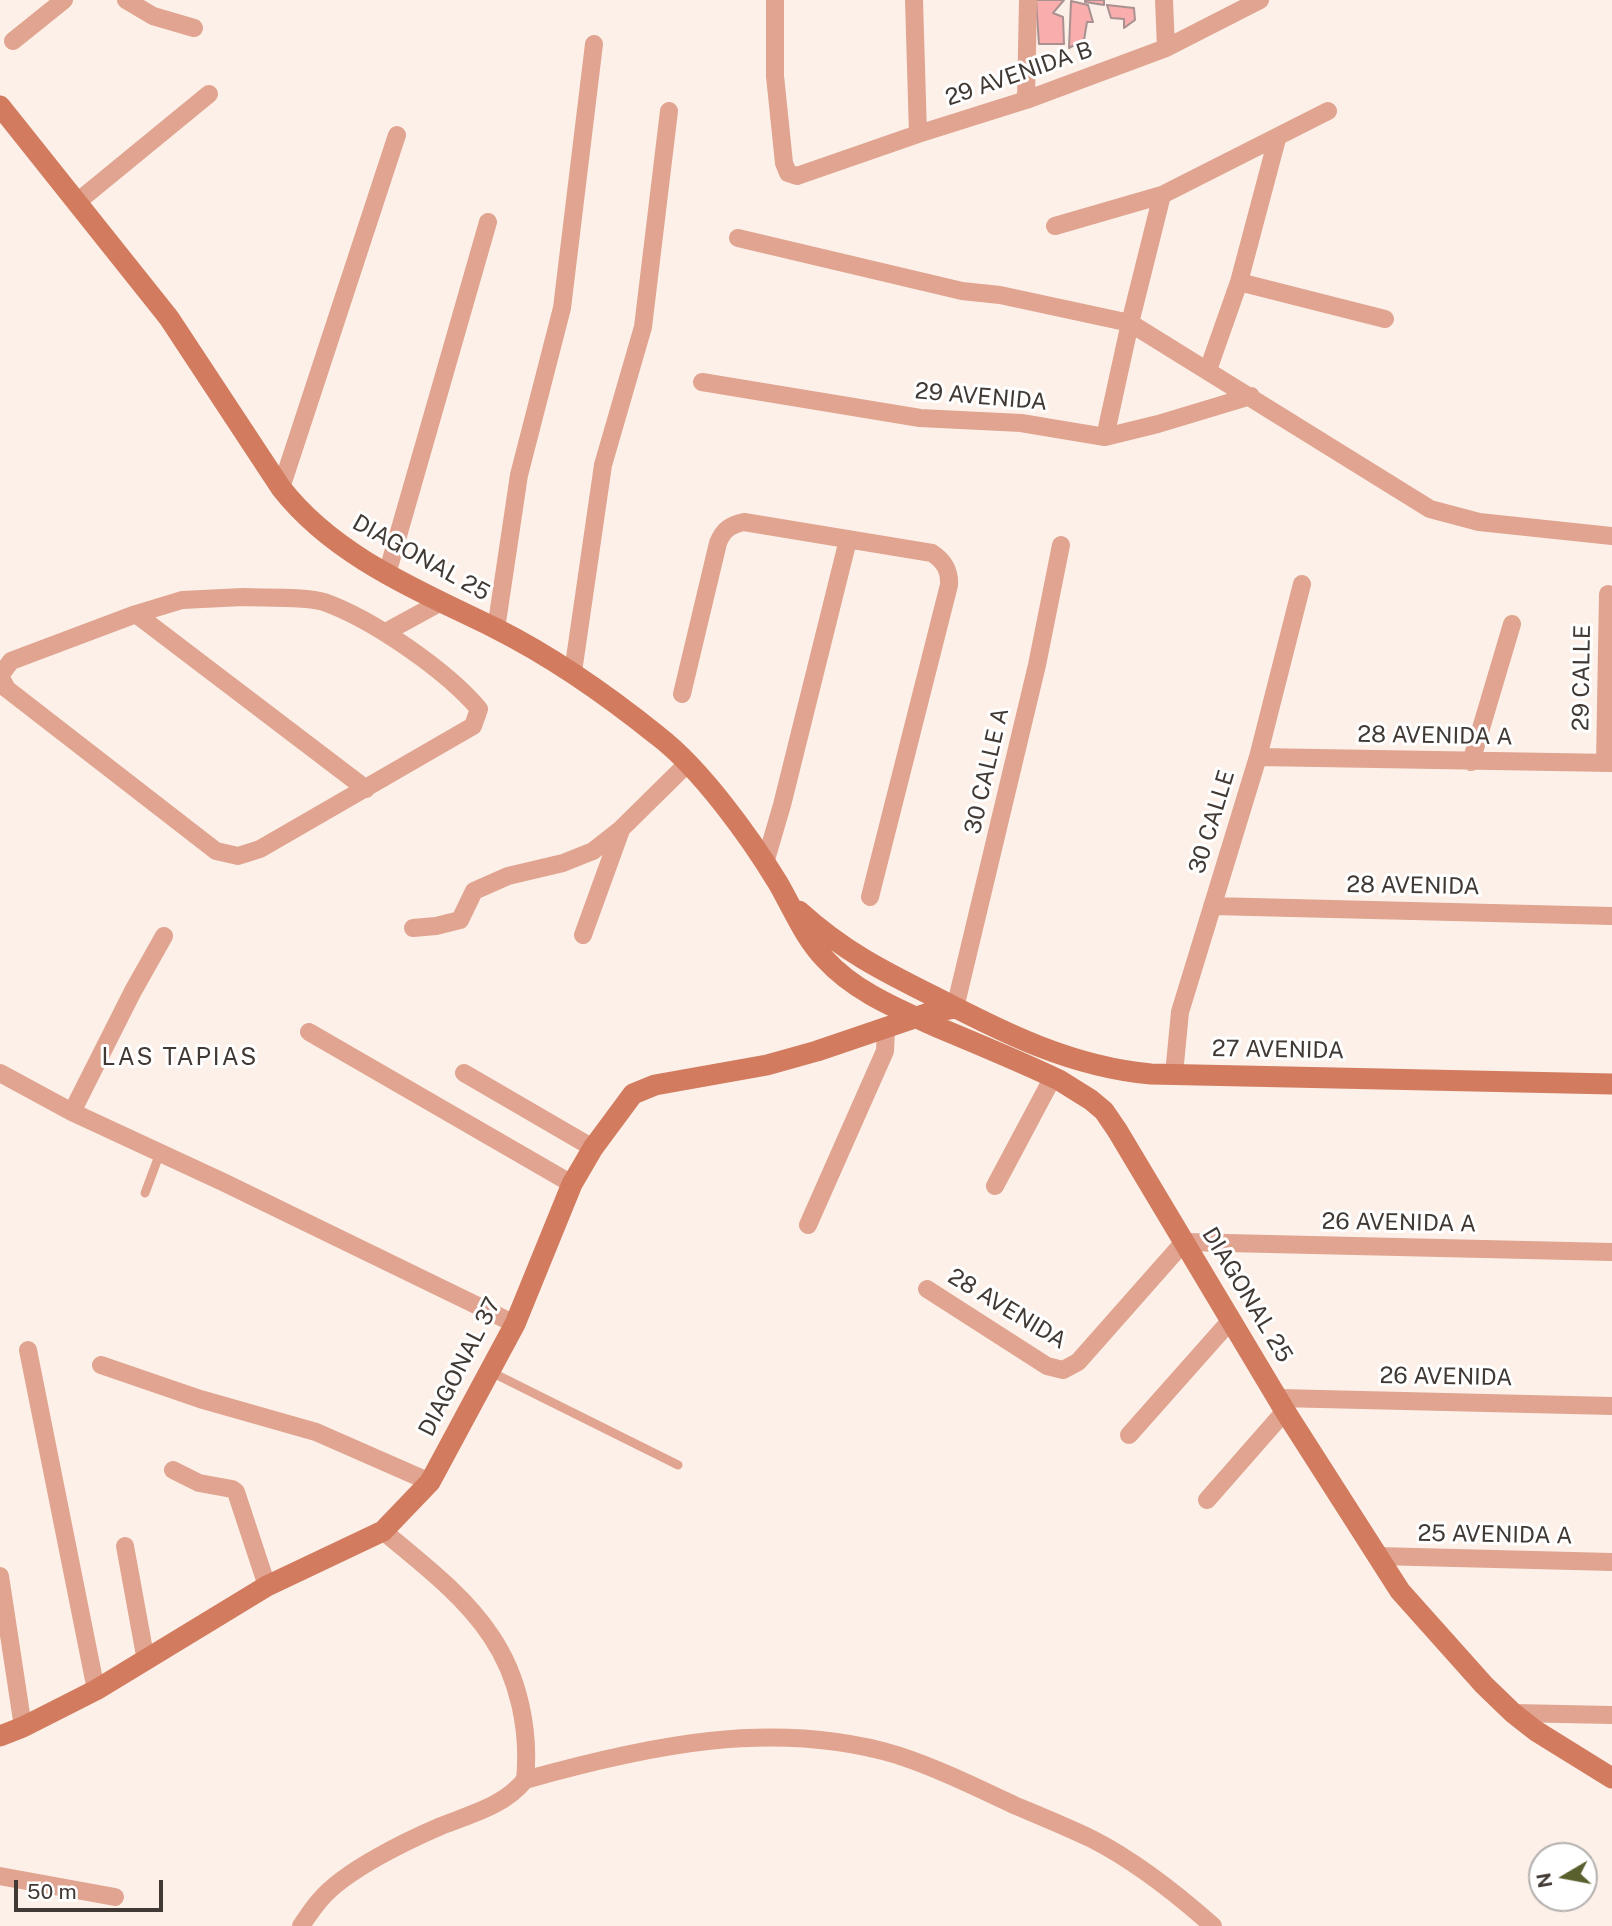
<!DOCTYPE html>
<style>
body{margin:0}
#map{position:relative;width:1612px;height:1926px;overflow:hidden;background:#fcf0e8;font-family:"Public Sans",sans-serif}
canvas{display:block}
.north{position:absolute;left:1528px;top:1842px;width:70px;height:70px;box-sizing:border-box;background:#fff;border:2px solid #b3b0ae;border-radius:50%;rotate:260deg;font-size:19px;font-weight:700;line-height:28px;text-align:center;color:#413934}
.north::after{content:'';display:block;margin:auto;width:24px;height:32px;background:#595f2d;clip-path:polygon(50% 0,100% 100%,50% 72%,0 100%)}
.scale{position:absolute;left:14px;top:1880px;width:149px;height:32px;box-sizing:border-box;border:4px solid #413934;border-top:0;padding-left:9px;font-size:21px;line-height:24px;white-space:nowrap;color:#413934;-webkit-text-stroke:5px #fff;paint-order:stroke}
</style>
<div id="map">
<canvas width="1612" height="1926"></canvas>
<div class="north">N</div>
<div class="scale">50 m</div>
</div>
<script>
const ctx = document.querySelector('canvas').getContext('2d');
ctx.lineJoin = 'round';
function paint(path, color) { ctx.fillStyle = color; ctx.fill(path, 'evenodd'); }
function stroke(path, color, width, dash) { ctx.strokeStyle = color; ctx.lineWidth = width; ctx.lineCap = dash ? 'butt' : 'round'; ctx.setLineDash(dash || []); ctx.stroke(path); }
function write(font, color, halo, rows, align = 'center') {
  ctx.font = font + ' "Public Sans",sans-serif'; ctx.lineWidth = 6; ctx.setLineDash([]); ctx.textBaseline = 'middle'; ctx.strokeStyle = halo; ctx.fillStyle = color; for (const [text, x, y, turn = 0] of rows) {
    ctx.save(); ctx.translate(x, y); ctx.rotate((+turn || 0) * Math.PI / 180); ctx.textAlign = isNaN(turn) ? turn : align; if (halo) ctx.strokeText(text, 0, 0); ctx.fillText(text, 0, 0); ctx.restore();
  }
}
const building = new Path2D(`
 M1036,0H1064L1053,13L1063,17L1064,44H1039Z
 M1085,0H1104V5L1085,2Z
 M1071,1L1088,5L1093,22H1087L1084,40L1069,48Z
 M1107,5L1134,8L1135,20L1124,28V19L1111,18Z`);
const lane = new Path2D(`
 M145,1193L160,1153
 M489,1371L678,1465`);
const street = new Path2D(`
 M126,0L153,16L194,28
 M775,0V76L784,163L788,173L797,176L918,134L1026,100L1166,48L1260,0
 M914,0L918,134
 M1164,0L1166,48
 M13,41L64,0
 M1026,100L1028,0
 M76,203L209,94
 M1055,226L1162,195L1328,111
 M738,238L962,291L1000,295L1130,323L1430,509L1479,522L1612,536
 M1239,282L1385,319
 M1208,370L1239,282L1277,139
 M702,382L920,418L1021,423L1105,437L1158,424L1251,396
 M1105,437L1130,323L1162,195
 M281,488L397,135
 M387,574L488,222
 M243,597C262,598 308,596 324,602C372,619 446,670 479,709L473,726L260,849L238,856L216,851L7,689L0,676L11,661L136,614L182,600Z
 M136,614L366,789
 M496,629L519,475L562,308L594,44
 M386,632L439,603
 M573,672L603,465L643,327L669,111
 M682,694L718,543C723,530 730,525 744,522L932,553C944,561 950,570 949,585L870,897
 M1258,757L1612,763
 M1471,762L1512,624
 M1605,763L1608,594
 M765,863L782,805L848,540
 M1212,906L1612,916
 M413,928L436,926L460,920L474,891L508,876L563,863L593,851L621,829L688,763
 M583,935L621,830
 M955,1008L1037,665L1061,545
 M309,1032L572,1184
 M0,1073L72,1112L223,1182L515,1324
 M464,1073L593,1148
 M1174,1074L1180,1012L1258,757L1302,584
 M72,1112L133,991L164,936
 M995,1186L1053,1077
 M808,1225L885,1051L886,1029
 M927,1289L1047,1366L1063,1370L1078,1362L1184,1242L1612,1252
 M28,1350L96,1690
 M101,1365L200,1399L316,1432L430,1482
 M1279,1398L1612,1406
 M1129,1435L1231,1320
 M173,1470L199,1483L232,1489L236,1492L267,1586
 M1207,1500L1285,1411
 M383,1531C420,1562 464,1595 491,1636C519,1677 530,1731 525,1780
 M125,1546L146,1661
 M1377,1556L1612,1562
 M0,1576L23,1727
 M1513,1713L1612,1715
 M0,1876L115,1897
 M301,1926C307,1917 313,1908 320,1900C344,1871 406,1841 441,1826C471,1814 504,1806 525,1780C646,1746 773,1718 897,1755C937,1768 976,1787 1014,1805C1040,1816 1067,1827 1092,1839C1135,1861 1177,1894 1213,1926`);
const secondary = new Path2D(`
 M0,106L169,318L281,488C335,557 418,590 495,628C553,657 607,695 658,736C701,769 750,837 778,883C793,909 804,937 825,959C855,992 898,1009 937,1027C978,1044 1019,1061 1059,1080L1091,1100L1104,1111L1117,1130L1285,1411L1400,1591L1484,1685L1513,1713L1536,1731L1612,1778
 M799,911C843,951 883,971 935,997C1004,1033 1072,1067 1151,1074L1612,1084
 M0,1736L23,1727L96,1690L267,1586L383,1531L430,1482L515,1324L572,1184L593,1148L633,1094L655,1085L767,1065L817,1051L929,1013L955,1008`);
const streetNames = [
 ["29 AVENIDA B",1019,74,-19],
 ["29 AVENIDA",981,397,5],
 ["DIAGONAL 25",421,558,29],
 ["29 CALLE",1582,678,-89],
 ["28 AVENIDA A",1435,736,1],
 ["30 CALLE A",987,771,-77],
 ["30 CALLE",1212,822,-73],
 ["28 AVENIDA",1413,886,1],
 ["27 AVENIDA",1278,1050,1],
 ["26 AVENIDA A",1399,1223,1],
 ["DIAGONAL 25",1247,1295,59],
 ["28 AVENIDA",1007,1309,31],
 ["DIAGONAL 37",460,1367,-63],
 ["26 AVENIDA",1446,1377,1],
 ["25 AVENIDA A",1495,1535,1]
];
const neighbourhoodNames = [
 ["LAS TAPIAS",180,1058]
];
paint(building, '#f9adac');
stroke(building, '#a99191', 2);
stroke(lane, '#e0a490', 9);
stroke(street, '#e0a490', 18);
stroke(secondary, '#d27b5f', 21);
write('23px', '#413934', '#fff', streetNames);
ctx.letterSpacing = '2px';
write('24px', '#413934', '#fff', neighbourhoodNames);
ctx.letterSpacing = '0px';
</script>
